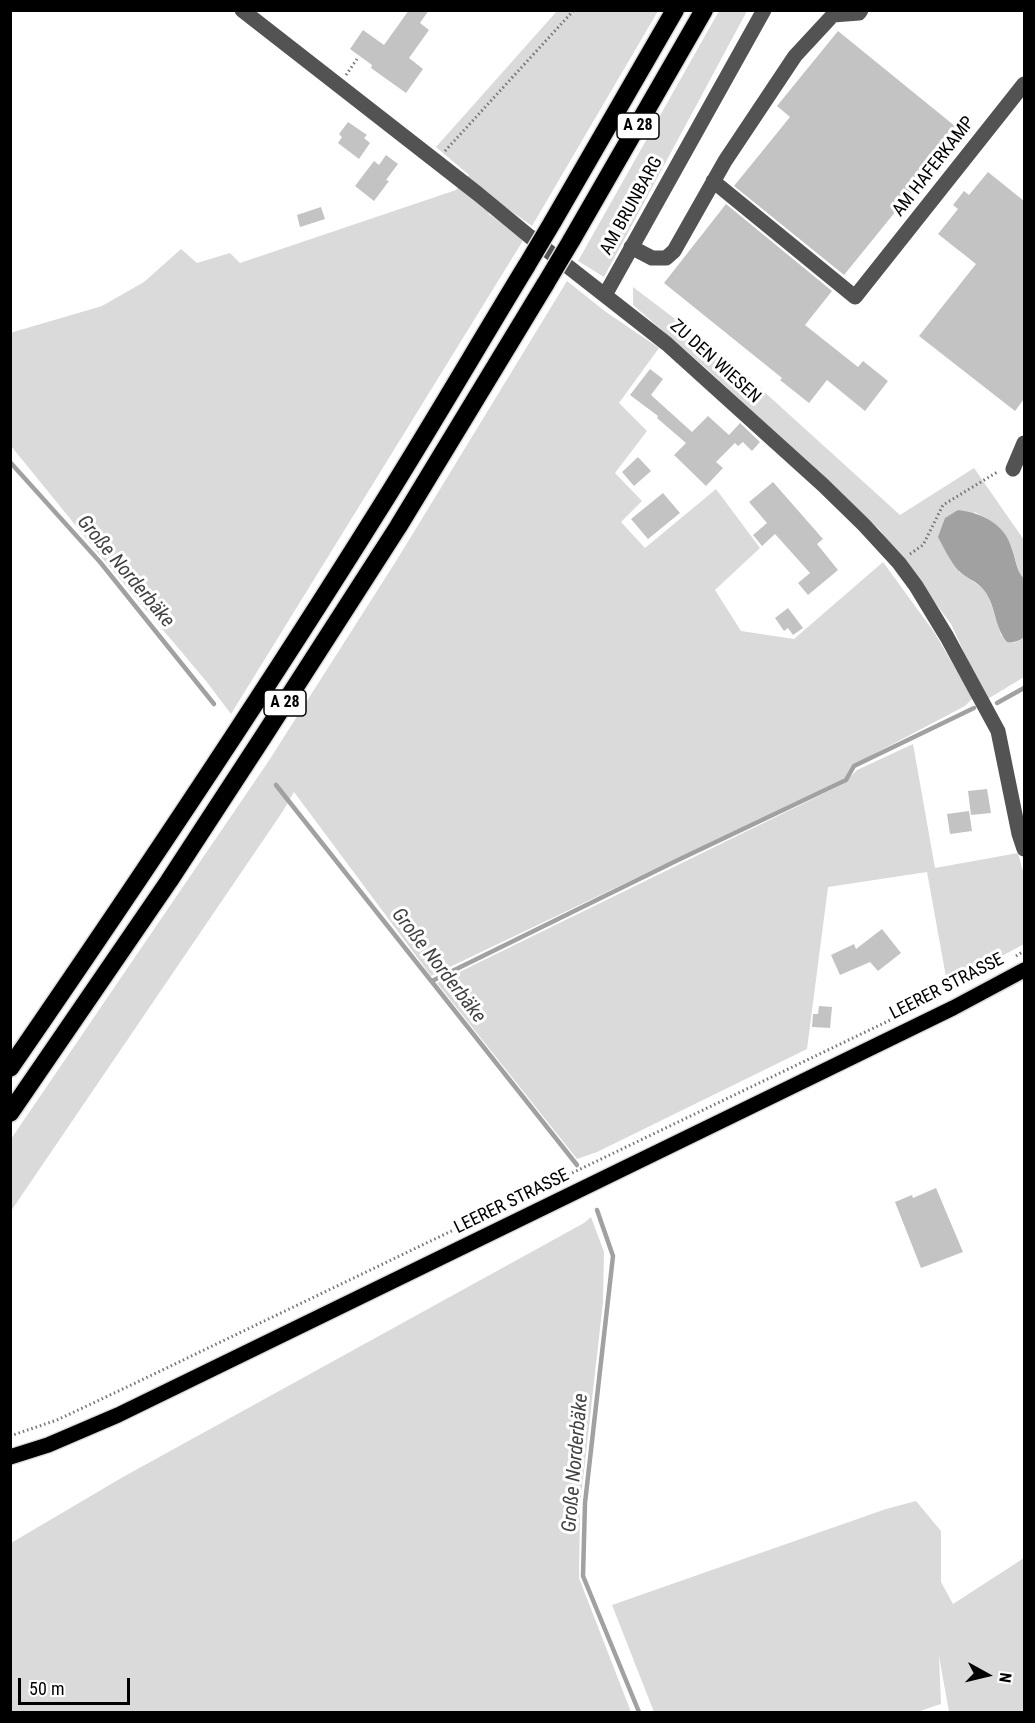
<!DOCTYPE html>
<meta charset="utf-8">
<style>
body{margin:0}
#map{position:relative;width:1035px;height:1723px;overflow:hidden;background:#fff;font-family:"Roboto Condensed",sans-serif}
canvas{display:block}
.frame{position:absolute;inset:0;border:12px solid #000;pointer-events:none}
.north{position:absolute;left:957px;top:1645px;width:60px;height:60px;-webkit-text-stroke:4px #fff;paint-order:stroke;rotate:98deg;font-size:16px;font-weight:700;line-height:24px;text-align:center;color:#000}
.north::after{content:'';display:block;margin:auto;width:21px;height:27px;background:#000;clip-path:polygon(50% 0,100% 100%,50% 72%,0 100%)}
.scale{position:absolute;left:18px;top:1678px;width:112px;height:27px;box-sizing:border-box;border:3px solid #000;border-top:0;padding-left:8px;font-size:18px;line-height:21px;white-space:nowrap;color:#000;-webkit-text-stroke:4px #fff;paint-order:stroke}
</style>
<div id="map">
<canvas width="1035" height="1723"></canvas>
<div class="frame"></div>
<div class="north">N</div>
<div class="scale">50 m</div>
</div>
<script>
const ctx = document.querySelector('canvas').getContext('2d');
ctx.lineJoin = 'round';
function paint(path, color) { ctx.fillStyle = color; ctx.fill(path, 'evenodd'); }
function stroke(path, color, width, dash) { ctx.strokeStyle = color; ctx.lineWidth = width; ctx.lineCap = dash ? 'butt' : 'round'; ctx.setLineDash(dash || []); ctx.stroke(path); }
function write(font, color, halo, rows, align = 'center') {
  ctx.font = font + ' "Roboto Condensed",sans-serif'; ctx.lineWidth = 6; ctx.setLineDash([]); ctx.textBaseline = 'middle'; ctx.strokeStyle = halo; ctx.fillStyle = color; for (const [text, x, y, turn = 0] of rows) {
    ctx.save(); ctx.translate(x, y); ctx.rotate((+turn || 0) * Math.PI / 180); ctx.textAlign = isNaN(turn) ? turn : align; if (halo) ctx.strokeText(text, 0, 0); ctx.fillText(text, 0, 0); ctx.restore();
  }
}
const green = new Path2D(`
 M557,11H658L532,226L497,201L487,209L489,214L524,239L231,714L206,681L98,553L11,446L10,333L102,306L144,282L181,249L197,263L230,253L240,263L456,190L469,175L436,147Z
 M719,11H747L604,277L578,261Z
 M567,281L606,312L659,348L619,403L647,431L615,473L642,501L621,522L645,548L716,489L760,548L715,590L741,631L794,639L883,562L934,632L973,698L965,706L853,765L845,778L431,976L294,792L283,811L11,1211V1139L268,762L398,558Z
 M633,287L728,359L900,515L974,468L1024,540V579C1016,570 1016,559 1012,548C1006,530 991,520 974,512L959,572L984,589L989,597L1001,635L1014,643L1024,637V677L986,700L951,624L879,529L708,370L633,305Z
 M913,744L935,868L1018,853L1024,875V944L957,980L952,974L946,977L927,872L828,887L807,1049L597,1152L577,1159L437,983L843,784L857,770Z
 M591,1217L604,1252L603,1302L580,1506L579,1578L631,1712H11V1543L123,1477L584,1223Z
 M916,1501L941,1531V1582L953,1604L1024,1558V1712H949L939,1656L941,1704L917,1712H654L612,1605L886,1509Z`);
const water = new Path2D(`
 M958,510C982,513 1005,524 1012,549C1016,560 1016,570 1024,579V637C1019,641 1014,643 1007,642C994,627 996,605 984,590C977,581 965,578 958,570C950,561 944,548 938,537L945,518Z`);
const stream = new Path2D(`
 M10,462L100,562L214,704
 M997,703L1024,688
 M276,785L577,1165
 M432,981L678,860L846,780L854,766L974,708
 M597,1210L613,1256L585,1503L583,1576L639,1712`);
const building = new Path2D(`
 M409,10H429L420,23L429,30L409,58L423,69L406,93L371,68L372,65L350,49L363,30L384,45Z
 M838,31L961,131L844,275L734,186L790,117L777,106Z
 M348,122L367,135L364,138L370,143L359,159L338,143L342,137L339,134Z
 M386,155L398,164L386,180L389,181L374,201L355,186L374,161L379,165Z
 M988,172L1024,201V399L1015,411L919,336L976,264L938,234L958,209L953,205L964,191L969,195Z
 M726,204L832,291L805,325L858,367L863,361L888,381L865,411L827,380L809,403L780,380L782,378L664,283Z
 M321,207L325,219L300,227L297,215Z
 M650,369L663,379L651,395L692,432L708,416L729,435L740,423L760,442L752,451L743,442L738,446L735,443L716,462L723,468L706,486L674,455L686,443L657,418L658,416L630,395Z
 M638,457L651,471L634,486L622,472Z
 M773,482L823,539L817,544L838,570L808,595L798,583L810,573L775,534L762,546L753,535L767,523L749,502Z
 M663,493L680,513L648,539L631,519Z
 M788,608L803,628L793,635L788,628L784,631L775,618Z
 M987,789L991,813L971,815L968,791Z
 M969,811L972,831L950,834L947,814Z
 M882,929L901,953L878,971L870,962L840,975L831,955L854,944L856,949Z
 M819,1006L832,1007L830,1028L812,1027L813,1014H818Z
 M936,1188L963,1252L921,1268L895,1202L912,1195L913,1198Z`);
const path = new Path2D(`
 M346,75L357,59
 M445,151L574,10
 M910,554L923,545L943,505L999,471
 M1016,956L1024,951
 M10,1436L57,1420L127,1387L936,998`);
const minor = new Path2D(`
 M242,10L478,194L529,236L667,344L823,485L864,525L899,563L916,586L947,637L998,731L1019,834L1024,849
 M713,181L855,297L1024,84
 M631,247L652,258H666L674,251L725,161L795,56L833,15L859,13L861,10
 M605,295L764,10
 M1013,469L1024,443`);
const major = new Path2D(`
 M10,1457L48,1445L118,1415L953,1008L1024,970`);
const highway = new Path2D(`
 M552,223L675,10
 M571,241L704,10
 M10,1068C136,885 260,700 378,511C429,430 477,347 527,265
 M10,1113L169,881L263,737L398,527L546,283`);
const highwayBridge = new Path2D(`
 M527,265L552,223
 M546,283L571,241`);
const shields = [
 [638,126,42],
 [285,703,42]
];
const shieldNames = [
 ["A 28",638,126],
 ["A 28",285,703]
];
const streetNames = [
 ["AM HAFERKAMP",934,167,-52],
 ["AM BRUNBARG",632,206,-61],
 ["ZU DEN WIESEN",715,362,42],
 ["LEERER STRASSE",947,987,-27],
 ["LEERER STRASSE",512,1202,-26]
];
const waterNames = [
 ["Große Norderbäke",125,572,50],
 ["Große Norderbäke",438,966,52],
 ["Große Norderbäke",576,1463,-85]
];
paint(green, '#dadada');
paint(water, '#a1a1a1');
stroke(stream, '#a1a1a1', 4.5);
paint(building, '#c3c3c3');
stroke(major, '#dbdbdb', 18);
stroke(highway, '#dbdbdb', 21);
stroke(path, '#757575', 3, [1.5, 3]);
stroke(minor, '#535353', 15);
stroke(major, '#000', 15);
stroke(highway, '#000', 18);
stroke(highwayBridge, '#dbdbdb', 21, []);
stroke(highwayBridge, '#000', 18);
for (const [x, y, w] of shields) { const box = new Path2D(); box.roundRect(x - w / 2, y - 13, w, 26, 4.5); ctx.fillStyle = '#fff'; ctx.fill(box); stroke(box, '#000', 1.5); }
write('bold 16px', '#000', null, shieldNames);
write('18px', '#000', '#fff', streetNames);
write('italic 20px', '#424242', '#fff', waterNames);
</script>
